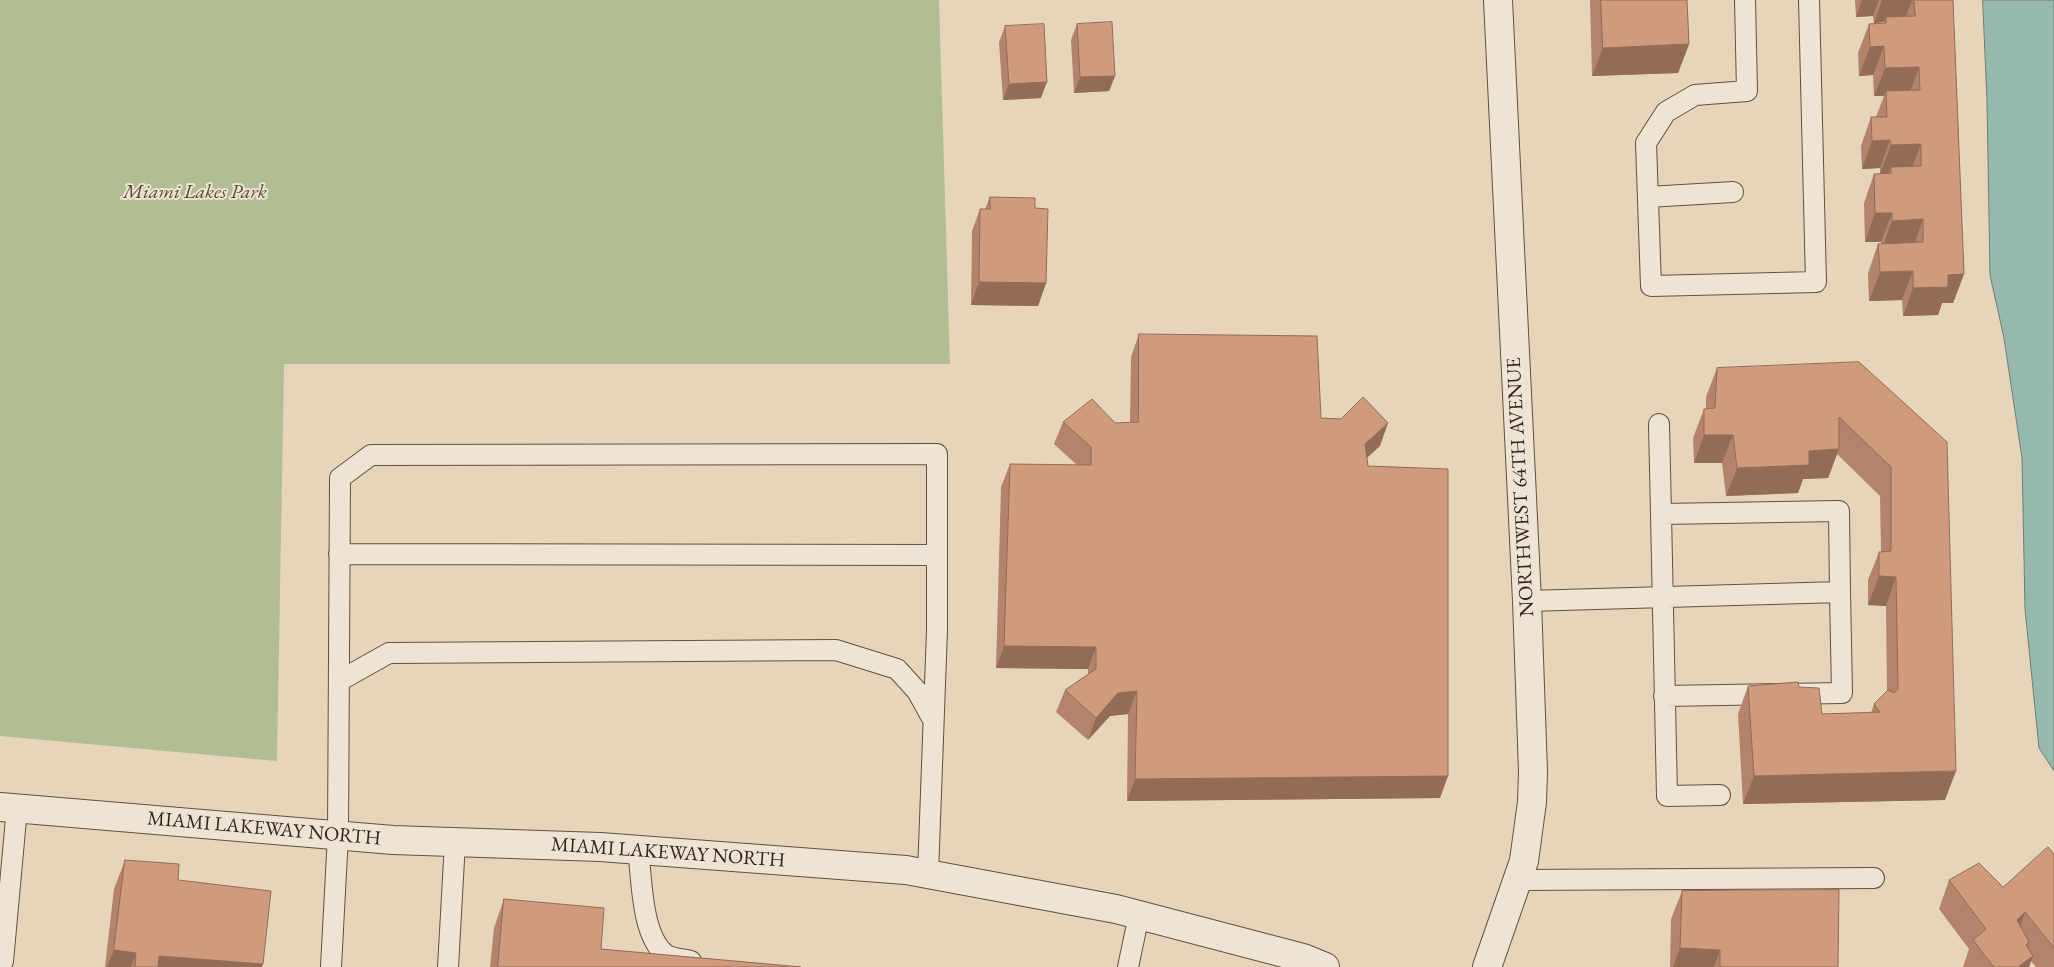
<!DOCTYPE html>
<style>
body{margin:0}
canvas{display:block;background:#e6d4bb}
</style>
<canvas width="2054" height="967"></canvas>
<script>
const ctx = document.querySelector('canvas').getContext('2d');
ctx.lineJoin = 'round';
function paint(path, color) { ctx.fillStyle = color; ctx.fill(path, 'evenodd'); }
function stroke(path, color, width, dash) { ctx.strokeStyle = color; ctx.lineWidth = width; ctx.lineCap = dash ? 'butt' : 'round'; ctx.setLineDash(dash || []); ctx.stroke(path); }
function write(font, color, halo, rows, align = 'center') {
  ctx.font = font + ' "EB Garamond",serif'; ctx.lineWidth = 4; ctx.setLineDash([]); ctx.textBaseline = 'middle'; ctx.strokeStyle = halo; ctx.fillStyle = color; for (const [text, x, y, turn = 0] of rows) {
    ctx.save(); ctx.translate(x, y); ctx.rotate((+turn || 0) * Math.PI / 180); ctx.textAlign = isNaN(turn) ? turn : align; if (halo) ctx.strokeText(text, 0, 0); ctx.fillText(text, 0, 0); ctx.restore();
  }
}
const green = new Path2D(`
 M0,0H939L950,364H284L277,761L0,736Z`);
const water = new Path2D(`
 M1983,0H2054V771L2039,748L2025,609L2022,458L2004,338L1990,275L1987,100Z`);
const service = new Path2D(`
 M1745,0L1747,91L1695,95L1666,112L1646,143L1651,286L1816,282L1809,0
 M1648,197L1733,192
 M1661,514L1667,796L1720,795
 M339,554L937,555
 M1527,601L1840,592L1839,511L1661,514L1659,424
 M339,681L389,653L836,650L897,669L917,691L933,720
 M1664,696L1842,693L1840,592
 M638,849C642,879 641,934 665,954C671,959 684,959 691,961
 M1519,880L1874,878
 M3,961L17,808
 M331,967L338,835L340,478L371,455L937,454V630L928,874
 M448,967L455,842
 M1128,967L1139,915`);
const minor = new Path2D(`
 M1487,967L1524,861L1532,802L1533,772L1527,601L1498,0`);
const tertiary = new Path2D(`
 M0,807L393,840L600,847L906,870L1116,909L1303,958L1325,967`);
const wall = new Path2D(`
 M1590,0H1687L1689,44L1678,73L1592,76Z
 M1855,0H1953L1964,274L1953,303H1942L1938,315L1903,316L1902,300L1869,301L1868,273L1878,244H1881V242H1865L1864,203L1874,174H1880V168L1862,169L1861,146L1871,117H1876L1884,96H1874L1873,75L1859,76L1858,53L1869,24L1884,23V22L1874,23L1873,16L1856,17Z
 M1077,24L1115,76L1109,91L1074,93L1071,40Z
 M1005,26L1041,98L1003,100L999,42Z
 M990,197L1035,208L1046,283L1038,306L971,305L972,231L980,209H985Z
 M1139,334L1380,446L1367,457L1368,466L1440,798L1127,801L1128,714L1110,716L1088,740L1056,712L1065,690L1088,674V669L996,668L1001,487L1010,464L1077,465L1054,444L1063,422L1115,423H1130L1131,357Z
 M1717,368L1947,442L1945,800L1743,804L1738,714L1748,686L1799,687L1822,714L1871,713L1874,704L1887,691L1886,606L1868,605V580L1879,552H1881L1880,496L1837,454L1828,478L1803,479L1798,493L1726,496L1722,463H1694L1693,438L1704,409H1706V397Z
 M2054,854V967H2036L2031,961L2029,967H1963L1969,949L1939,909L1949,880L2003,887Z
 M125,860L178,880L263,964L262,967H105L114,889Z
 M1682,891L1838,967H1670L1671,919Z
 M504,899L601,949L801,967H490L494,928Z`);
const shadedWall = new Path2D(`
 M1862,0H1879L1873,16L1856,17Z
 M1882,0H1912L1904,21L1886,17L1884,22L1874,23Z
 M1689,44L1678,73L1592,76L1603,48Z
 M1884,46L1873,75L1859,76L1870,47Z
 M1919,67L1909,95L1886,91L1884,96H1874L1885,68Z
 M1115,76L1109,91L1074,93L1080,77Z
 M1047,82L1041,98L1003,100L1009,84Z
 M1890,140L1880,168L1862,169L1872,141Z
 M1921,144L1910,173L1891,167L1888,174H1880L1891,145Z
 M1875,213H1892L1881,242H1865Z
 M1923,219L1913,248L1882,249L1892,221Z
 M1913,271L1902,300L1869,301L1880,272Z
 M1964,274L1953,303H1942L1938,315L1903,316L1913,288L1948,275Z
 M979,282L1046,283L1038,306L971,305Z
 M1388,423L1380,446L1357,467L1365,444Z
 M1704,435H1733L1722,463H1694Z
 M1839,449L1828,478L1803,479L1798,493L1726,496L1737,468L1809,451Z
 M1879,576L1896,577L1886,606L1868,605Z
 M1004,646L1096,647L1088,669L996,668Z
 M1137,691L1128,714L1110,716L1088,740L1096,718L1118,693Z
 M1956,771L1945,800L1743,804L1754,776Z
 M1448,776L1440,798L1127,801L1135,779Z
 M2025,912L2015,941L2017,920Z
 M2029,942L2021,964L2033,956L2029,967H2018L2026,945Z
 M1680,948L1720,950L1714,967H1673Z
 M114,950L136,953L131,967H107Z
 M159,956L263,964L262,967H155Z`);
const building = new Path2D(`
 M1601,0H1687L1689,44L1603,48Z
 M1914,0H1953L1964,274L1948,275V287L1913,288V271L1880,272L1878,244L1923,242V219L1892,221V213H1875L1874,174L1891,173V167L1921,166V144L1891,145L1890,140L1872,141L1871,117H1887L1886,91L1920,90L1919,67L1885,68L1884,46L1870,47L1869,24L1886,23V17L1915,16Z
 M1112,22L1115,76L1080,77L1077,24Z
 M1044,24L1047,82L1009,84L1005,26Z
 M990,197L1035,198V208L1048,209L1046,283L979,282L980,209H990Z
 M1139,334L1317,336L1321,418L1341,419L1363,397L1388,423L1365,444L1368,466L1448,469V776L1135,779L1137,691L1118,693L1096,718L1065,690L1096,669V647L1004,646L1010,464L1091,465V447L1063,422L1092,399L1115,423L1138,422Z
 M1859,362L1947,442L1956,771L1754,776L1748,686L1798,682L1799,687L1819,688L1822,714L1880,712L1874,704L1888,690L1894,693L1898,689L1896,577L1879,576V552L1891,551V467L1839,417V449L1809,451V465L1737,468L1733,435H1704V409L1715,408L1717,368Z
 M2048,847L2054,854V948L2025,912L2017,920L2029,942L2026,945L2033,956L2018,967H1994L1973,940L1986,929L1949,880L1979,863L2003,887Z
 M125,860L179,864L178,880L271,891L263,964L159,956L158,967H135L136,953L114,950Z
 M1839,890L1838,967H1720V950L1680,948L1682,891Z
 M504,899L604,908L601,949L801,967H498Z`);
const parkNames = [
 ["Miami Lakes Park",195,193]
];
const streetNames = [
 ["NORTHWEST 64TH AVENUE",1521,487,-93],
 ["MIAMI LAKEWAY NORTH",264,829,5],
 ["MIAMI LAKEWAY NORTH",668,853,4]
];
paint(green, '#b1be93');
paint(water, '#96b8ad');
stroke(water, '#707d70', 1);
stroke(service, '#63503e', 22);
stroke(minor, '#63503e', 30);
stroke(tertiary, '#63503e', 30);
stroke(service, '#efe3d3', 20);
stroke(minor, '#efe3d3', 28);
stroke(tertiary, '#efe3d3', 28);
paint(wall, '#b3846b');
paint(shadedWall, '#926c57');
paint(building, '#d09a7c');
stroke(building, '#926c57', 1);
write('italic 20px', '#564a34', '#efe3d3', parkNames);
write('20px', '#372414', '#efe3d3', streetNames);
</script>
